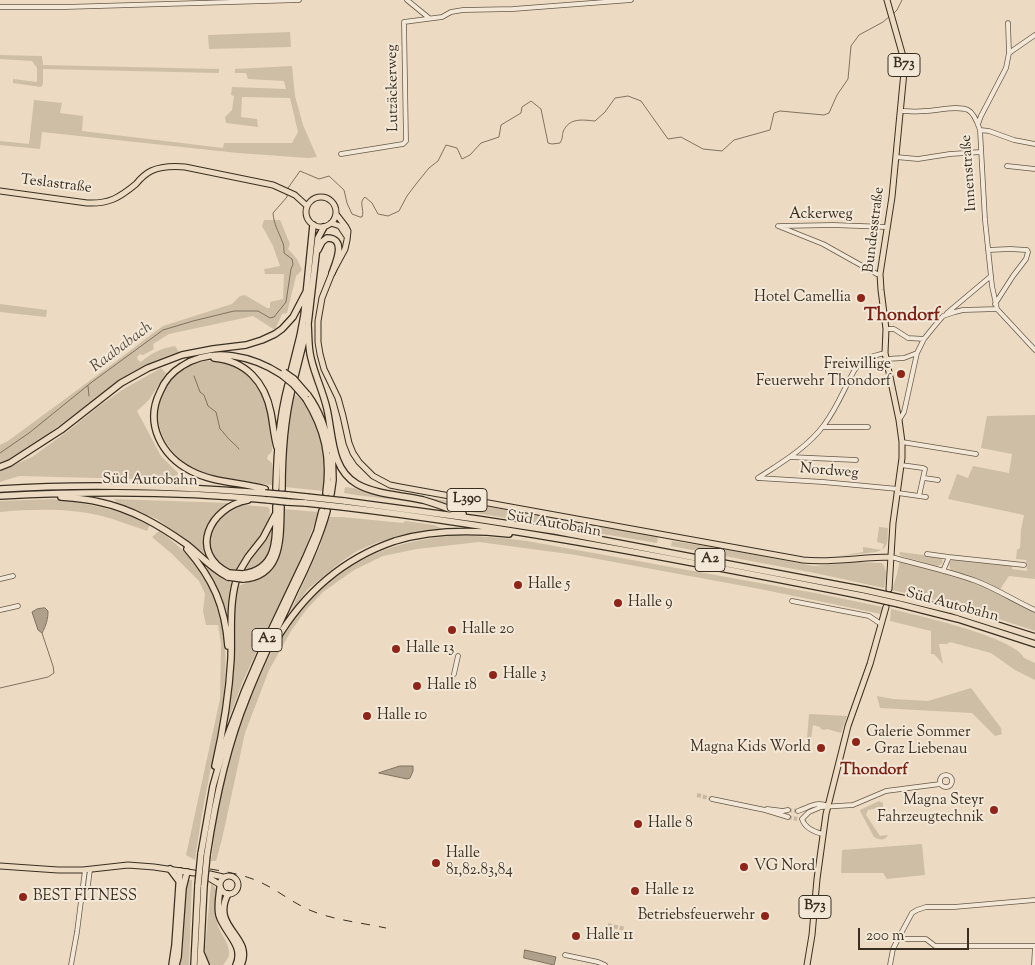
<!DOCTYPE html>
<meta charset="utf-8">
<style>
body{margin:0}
#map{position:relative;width:1035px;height:965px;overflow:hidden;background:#ecdbc2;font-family:"Sorts Mill Goudy",serif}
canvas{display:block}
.scale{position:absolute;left:858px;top:928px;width:111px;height:22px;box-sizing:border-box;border:2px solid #392e20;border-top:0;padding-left:6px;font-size:15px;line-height:18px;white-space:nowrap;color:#392e20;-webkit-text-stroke:4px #f3e8d7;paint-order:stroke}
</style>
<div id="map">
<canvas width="1035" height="965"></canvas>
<div class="scale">200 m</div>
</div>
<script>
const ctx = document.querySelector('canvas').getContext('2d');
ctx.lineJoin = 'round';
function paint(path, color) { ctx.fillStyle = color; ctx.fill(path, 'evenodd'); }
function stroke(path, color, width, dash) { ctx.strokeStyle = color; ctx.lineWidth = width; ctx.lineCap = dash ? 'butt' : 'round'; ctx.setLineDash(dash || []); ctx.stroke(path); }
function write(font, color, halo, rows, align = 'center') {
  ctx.font = font + ' "Sorts Mill Goudy",serif'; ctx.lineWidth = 4; ctx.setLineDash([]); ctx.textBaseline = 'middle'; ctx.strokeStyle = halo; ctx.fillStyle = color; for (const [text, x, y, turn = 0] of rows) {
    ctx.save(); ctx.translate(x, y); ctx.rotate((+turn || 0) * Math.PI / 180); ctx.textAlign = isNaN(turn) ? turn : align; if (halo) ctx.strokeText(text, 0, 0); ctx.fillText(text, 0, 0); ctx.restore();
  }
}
const green = new Path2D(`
 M290,32L291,47L209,49L208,35Z
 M0,55L42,56L43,65L219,69V73L43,69V84L41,87L13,83V79L37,82V68L32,61L0,59Z
 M292,66L295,96L303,125L317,157L308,158L238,153L42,132L40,149L0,145V141L29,144L34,100L62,103L60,113L83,116L82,131L223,148L224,143H292L298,132L290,98L242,97L241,117L257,119L258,127L226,123L225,117L232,110L234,96L231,95L232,87L286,89L284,81L248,79L246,73H235V69Z
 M264,220H280L290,244L288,249L297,259L302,270L296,276L287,313L282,314L275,330L253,316L169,334L153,344L154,349L143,355L140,354L137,357L138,360L141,362C151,353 162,348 175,346L179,352C110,373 63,433 0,464V445L8,441L122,357L148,337L163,326L232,304L240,296L245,295L267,308H270V302L283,299L284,274H265L264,269L280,266L273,246L262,226Z
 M0,304L47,310L46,317L0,312Z
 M205,361C221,361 236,364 248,374C254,379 259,387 262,393C268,403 274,438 272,449C272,453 271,453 268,455L267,459L272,463V485C247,482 211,479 190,466C156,446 145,400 177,373C186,366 195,363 205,361Z
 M161,368L166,373L149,400L137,411L161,456L178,473L177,480L19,476L0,482V471L32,457L68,431L98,407L122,390Z
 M294,395C311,401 322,439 324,456C326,468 324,480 323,491L285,487V436L291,400Z
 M1035,415V579L1009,576L999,591L1020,602L1035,608V631L957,605L892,590L897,574L900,559L951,572C950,564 947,564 954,558L1012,564V569L1027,571L1026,560L1016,559L1017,550L1020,548L1021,530L1024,515L948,499L957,474L968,478L973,466L1009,473L1012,454L981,448L987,416Z
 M345,487C450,500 555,516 658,537L657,543L397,500L356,495L344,493Z
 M53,499C87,503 119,510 150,524L147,531C132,526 117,520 102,516C69,508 34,509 0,512V501Z
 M114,499L229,503C219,514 203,523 205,540C206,548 211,557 213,564L187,541L157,519L117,503Z
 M243,505L268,507L270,510C269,537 247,547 237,571C196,563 204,514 243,505Z
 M283,509L319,512L297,569L268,627L243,681L226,726L234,670L235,594L237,587C246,582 257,581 266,574C286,558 284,532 283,509Z
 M329,517H342L403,523L405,521L434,525L443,529L441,531H425L381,541L357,551L341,562L308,589L289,615L320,546Z
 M274,522C271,548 273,563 243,571L246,564L266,541Z
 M879,527L888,528C887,539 890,549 876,552L834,557L863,552V547L882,550L884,544L877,542Z
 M159,531C248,592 229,687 209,778C203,805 199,833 195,860L186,855L220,699L221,644L218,625H206L203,611L205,594L199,581L172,554L152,537Z
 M459,535L503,538L527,541L815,593L883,607L881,614L760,589L576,555L479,542L417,549L383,556L354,570L323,592L306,610L291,631L269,670L245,733L222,839L216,861H211C214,841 215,820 219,800C229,751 246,704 268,659C272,651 279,635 287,631C308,591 353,559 396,546C416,540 438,537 459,535Z
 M672,541L719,548L814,566L859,562L882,563C888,570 886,579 884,588L815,573L671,546Z
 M900,552L939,557L943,561L942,564L937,566L901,556L899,554Z
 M206,566L231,583L229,594L228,622L222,598Z
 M891,609C916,615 1015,637 1024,658L1035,663V680L1015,670L991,653L950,642L947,644H939L943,664L934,654H931V631L890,621Z
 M971,688L1001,728L1002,734L995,736L972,713L880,708L877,696L893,699L928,701Z
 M809,714L847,716L841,733L827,729L824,730L821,729L820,727L813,725L811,739H807Z
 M879,801L883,803V807L868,810L866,815L880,836L888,835C885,841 879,840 874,837L860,811V810Z
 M922,844L925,875L887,879L883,873H841L842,850Z
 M189,880H192L189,965H180L187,883Z
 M211,884C222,890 216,910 217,921C218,932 228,940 229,951C230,957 226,961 223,965H210L206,959L205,948Z`);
const water = new Path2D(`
 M45,608L48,611C48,619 46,626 42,633L38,630L32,612L37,609Z
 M400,766H413V771L410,778L407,779L379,773Z
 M525,950L556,957L554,965L524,958Z`);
const stream = new Path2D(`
 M893,14L897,10L902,0
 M288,190V188L300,171L319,179L329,176L344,190L347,203L352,214L360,217H362C365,210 358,202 365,197L372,203L378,214L388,216L399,211L407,196L416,184L429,168L438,161L446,145L457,148L462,159L470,155L481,143L499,137L501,125L521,113L522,107L531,101L541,109L548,143L552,144L560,143C563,138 562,136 563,132C569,117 583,120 595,121L605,112L615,98L628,96L641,101L668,139L681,137L703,149L722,151L734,140L770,130L774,113L780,111L824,115L829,113L837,95L848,79L851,46L859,35L883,22L890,16
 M194,376L200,392L204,395L208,406L216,412L220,429C224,432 226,437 231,441C234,444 236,445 239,449
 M88,386L89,396
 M0,453L29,433L92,382L163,330L193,321L234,311H258L270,318L274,317L286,302L291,269L293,264L292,259L284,253C284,249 284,244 282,241C278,230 274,225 273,213L287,197V194
 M0,688L48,677L54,673L53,666L42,633`);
const minorTunnel = new Path2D(`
 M451,686L454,674
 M697,795L712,799
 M788,810L798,811
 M788,817L797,819
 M608,925L625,929`);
const minor = new Path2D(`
 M407,0L429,18
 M0,7H65L299,0
 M1009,53L1035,35
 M901,111C909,111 917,112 925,111C936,111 958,105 968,110C974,113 978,124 980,130L985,220L992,286L997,309
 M978,124L981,116L1006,68L1009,53L1008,23
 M980,130L989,131L1014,140L1035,144
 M341,154L403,144L406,141L404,22L442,17L451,12L463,10L513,9L631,0
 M896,157L918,159L950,154L981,152
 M1007,166L1035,169
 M778,226L823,244L866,268L877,274H880
 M780,226L833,225L887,227
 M988,250L1010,249L1027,250L1028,252L1026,259L1013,276L995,304
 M947,313L991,276
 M886,329H894L908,338L924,339
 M886,359L904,358L917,353
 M899,420L904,412L917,353L924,339L932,329L943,316L955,312L963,310L997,309L1035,350
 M823,427H868
 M902,442L976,454
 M790,457L856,460
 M901,465L923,468L925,469L919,496
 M758,478C781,463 808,447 824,425C837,408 844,389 854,371C861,359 872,356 885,353
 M758,478L823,482L898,489
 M924,478L938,480
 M898,493L926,497
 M927,554L949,557L1024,565
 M891,557C920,565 949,571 976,581C997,589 1015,601 1035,610
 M943,571L949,557
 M0,579L13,576
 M792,601L869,616L881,624
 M0,610L18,606
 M454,674L458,656
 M940 781a6 6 0 1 1 12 0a6 6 0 1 1-12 0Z
 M712,799L765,810L788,817
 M767,809L783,811L788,810
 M798,811C810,807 816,801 828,806
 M802,819L809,812L821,807L853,805L886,791L940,784
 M802,819C805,828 814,832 823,834
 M88,885L90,869
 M898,939H926L935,946H1035L1034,965
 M565,955L598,962L605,965
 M71,965L77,932L85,870
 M890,965L893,949L898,939L912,913L917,910L926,907H954L1035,900`);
const major = new Path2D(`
 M887,0L904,60V72L892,197L880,274L881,290L886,329L885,353L899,420L902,442V458L893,523L889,589
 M0,191L87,203C109,204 119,198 136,184C140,179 145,174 151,171C162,166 173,166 185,167L273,185L295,195L307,206
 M306 212a15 15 0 1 1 30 0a15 15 0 1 1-30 0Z
 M336,214L346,227L348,231L347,240L345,249L332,273L322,298L318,321V342L320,354L324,369L338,398L343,416L349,443L353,453L359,462L373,476L390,485L400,487L803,560C832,563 861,557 891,557
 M331,223L340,226L346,235
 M0,866L58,870H83L128,865L154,867L194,873
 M210,874L223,877
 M220 885a9 9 0 1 1 18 0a9 9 0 1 1-18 0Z
 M209,878L219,884
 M807,965L812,935L817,879L826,814L848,726L870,664L886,607`);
const highway = new Path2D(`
 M318,250L322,242L327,238C347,238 336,262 332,273
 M308,324C309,336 308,347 311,358C315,376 323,391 327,409C333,435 331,469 357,484C377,495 402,495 423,500C437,504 450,509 463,514
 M214,358C246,361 265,382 271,413C273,424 274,436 277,447
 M291,372L300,336L304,315L313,225
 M295,376L308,324L318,238L324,227
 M308,395C321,413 325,429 331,450
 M306,399C325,430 331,457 326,493
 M0,467L10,463L61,430L121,383L148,368L182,355L213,349L246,345L262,340L275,334L282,329L293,317L306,292
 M276,488C277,453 279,419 288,385
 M0,489C88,483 176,486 265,493
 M265,489C240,482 214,483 191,471C162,456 144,424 160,392C164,382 172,372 182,366C213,346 253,356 282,375
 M282,489C282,455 284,422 292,389
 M331,494L333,480L332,447
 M288,495L307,497
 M0,496C90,491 180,491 269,500
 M61,497C74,498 87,499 99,502C132,509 159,525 186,544C200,555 212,569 228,577
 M344,501L477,519L555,531L865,590
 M287,502L306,503
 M343,507C518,528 691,562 863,596
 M187,549C213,579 225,606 228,646
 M239,572L248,557L263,538L275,515
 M229,573C188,553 209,507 248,500
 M243,574C280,569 276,534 276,506
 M243,579C283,576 280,537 281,507
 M901,598L950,610L1035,637
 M899,604L958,619L1035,644
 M275,642C303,594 342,559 395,541C431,530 472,530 509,534
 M215,766C223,731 229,695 231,659C232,633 229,606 236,581
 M201,854L213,786L227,737L245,690L267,639L305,559L317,531L322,511
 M207,855C215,801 226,748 247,697C261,661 278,627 294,592C307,566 319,540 327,511
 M170,869L179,881
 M220,888C219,896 217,907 219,915C224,933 245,945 236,965
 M228,894C210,928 254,936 241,965
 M201,953L206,965
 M172,965L175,945L180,871
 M176,965L178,957L183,888L187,872
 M194,965L198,885
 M200,965L204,886`);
const rail = new Path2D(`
 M210,869C228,872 246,875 262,883C279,891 294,904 312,911C334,920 363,923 386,928`);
const highwayBridge = new Path2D(`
 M284,372L294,379L307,394
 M282,375L293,384L306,399
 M265,493L288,495
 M307,497L344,501
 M269,500L287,502
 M306,503L343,507
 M229,573L243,574
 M228,577L243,579
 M865,590L901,598
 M863,596L899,604
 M198,885L201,854
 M204,886L207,855`);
const markers = [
 [861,298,5,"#8f2418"],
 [901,374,5,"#8f2418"],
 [518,585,5,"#8f2418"],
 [618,603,5,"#8f2418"],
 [452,630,5,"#8f2418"],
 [396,649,5,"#8f2418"],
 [493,675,5,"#8f2418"],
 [417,686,5,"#8f2418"],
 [367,716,5,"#8f2418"],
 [856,742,5,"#8f2418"],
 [821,748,5,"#8f2418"],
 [994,810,5,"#8f2418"],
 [638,824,5,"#8f2418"],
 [436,863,5,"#8f2418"],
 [744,867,5,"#8f2418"],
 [635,891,5,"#8f2418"],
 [23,897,5,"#8f2418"],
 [765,916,5,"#8f2418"],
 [576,936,5,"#8f2418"]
];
const shields = [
 [904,65,32],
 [467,500,40],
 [710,560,30],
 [267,640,30],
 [815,907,32]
];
const shieldNames = [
 ["B73",904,65],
 ["L390",467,500],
 ["A2",710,560],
 ["A2",267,640],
 ["B73",815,907]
];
const streetNames = [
 ["Lutzäckerweg",394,88,-91],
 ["Innenstraße",970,173,-94],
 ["Teslastraße",56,185,7],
 ["Ackerweg",821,215],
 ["Bundesstraße",875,230,-83],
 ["Nordweg",829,472,5],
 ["Süd Autobahn",150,481,1],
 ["Süd Autobahn",554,525,10],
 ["Süd Autobahn",952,606,15]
];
const poiNames = [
 ["Hotel Camellia",851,298,"right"],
 ["Freiwillige",891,365,"right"],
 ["Feuerwehr Thondorf",891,382,"right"],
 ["Halle 5",528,585],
 ["Halle 9",628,603],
 ["Halle 20",462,630],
 ["Halle 13",406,649],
 ["Halle 3",503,675],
 ["Halle 18",427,686],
 ["Halle 10",377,716],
 ["Galerie Sommer",866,733],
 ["- Graz Liebenau",866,750],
 ["Magna Kids World",811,748,"right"],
 ["Magna Steyr",984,801,"right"],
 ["Fahrzeugtechnik",984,818,"right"],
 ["Halle 8",648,824],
 ["Halle",446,854],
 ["81,82.83,84",446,871],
 ["VG Nord",754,867],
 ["Halle 12",645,891],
 ["BEST FITNESS",33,897],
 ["Betriebsfeuerwehr",755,916,"right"],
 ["Halle 11",586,936]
];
const waterNames = [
 ["Raababach",122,348,-37]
];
const neighbourhoodNames = [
 ["Thondorf",874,771]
];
const quarterNames = [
 ["Thondorf",902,317]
];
paint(green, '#cebea6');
paint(water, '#afa08b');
stroke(water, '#807260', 1);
stroke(stream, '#807260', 1);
stroke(minorTunnel, '#c8b8a2', 4, [4, 2]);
stroke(minor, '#665948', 5.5);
stroke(major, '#392e20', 7);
stroke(highway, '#392e20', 8);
stroke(minor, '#f3e8d7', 4);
stroke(major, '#ecdbc2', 5);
stroke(highway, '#ecdbc2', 5.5);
stroke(rail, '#392e20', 1, [9, 9]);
stroke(highwayBridge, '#392e20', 8, []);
stroke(highwayBridge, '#ecdbc2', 5.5);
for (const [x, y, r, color] of markers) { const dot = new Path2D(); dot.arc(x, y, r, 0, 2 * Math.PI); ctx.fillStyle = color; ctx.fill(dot); stroke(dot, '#f3e8d7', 2); }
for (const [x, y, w] of shields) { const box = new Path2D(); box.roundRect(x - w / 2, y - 11.5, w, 23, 4); ctx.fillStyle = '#f3e8d7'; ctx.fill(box); stroke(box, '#392e20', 1); }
write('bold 14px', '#392e20', null, shieldNames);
write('15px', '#392e20', '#f3e8d7', streetNames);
write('15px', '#392e20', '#f3e8d7', poiNames, 'left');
write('italic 16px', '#564a3b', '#f3e8d7', waterNames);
write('bold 16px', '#7a1f14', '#f3e8d7', neighbourhoodNames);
write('bold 18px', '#7a1f14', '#f3e8d7', quarterNames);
</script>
